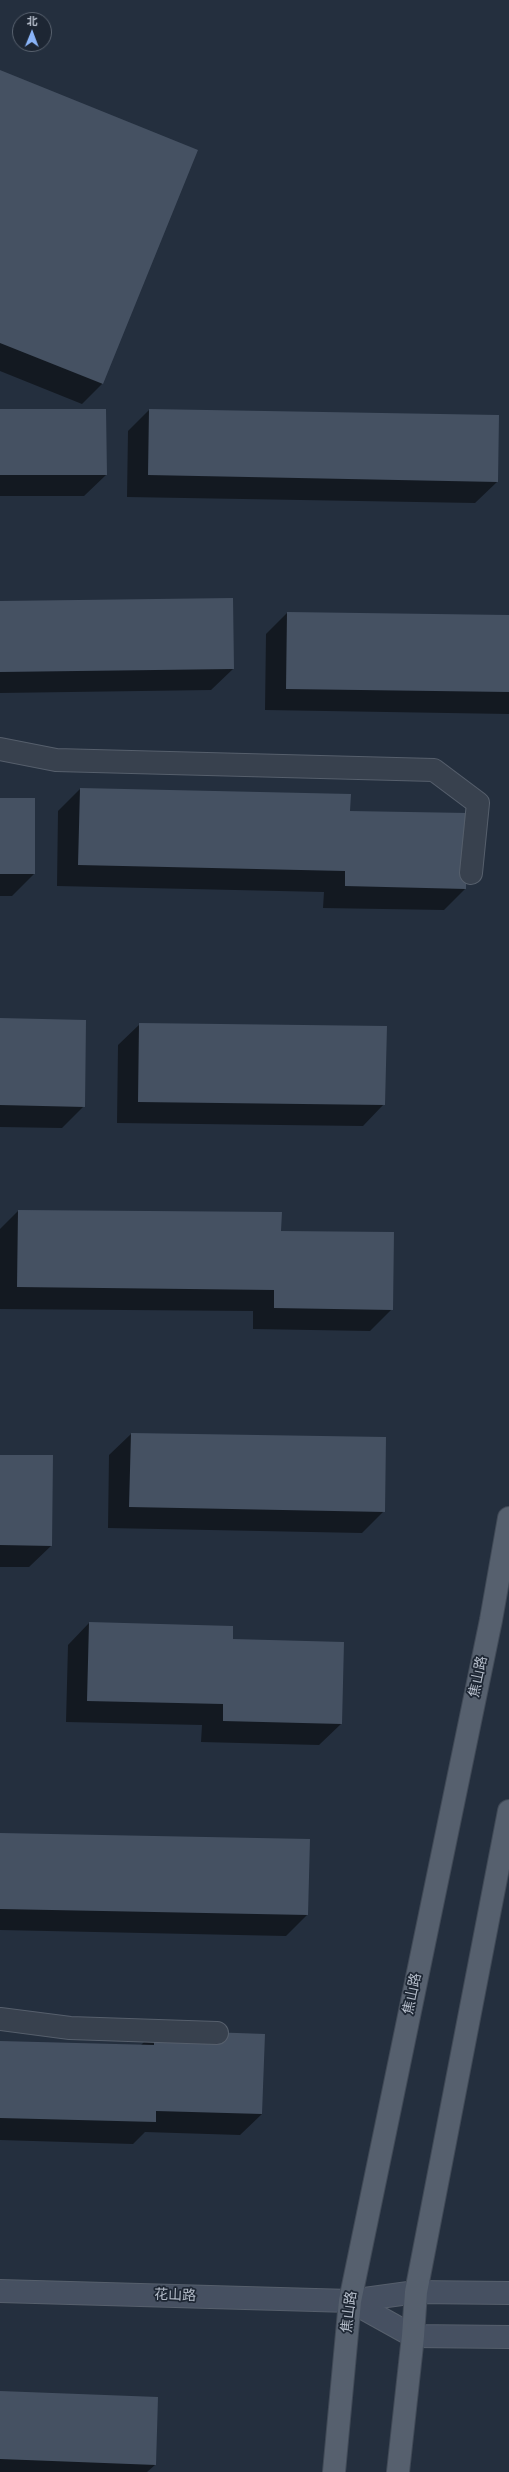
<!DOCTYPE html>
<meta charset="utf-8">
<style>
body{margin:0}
#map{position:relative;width:509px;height:2472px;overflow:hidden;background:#242f3e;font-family:"Titillium Web","Noto Sans SC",sans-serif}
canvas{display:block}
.north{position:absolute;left:12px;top:12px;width:40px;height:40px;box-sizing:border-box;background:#1d2633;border:1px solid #59626f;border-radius:50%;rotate:1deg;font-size:11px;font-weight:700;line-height:16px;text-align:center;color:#b4bcc9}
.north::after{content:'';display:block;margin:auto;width:14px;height:18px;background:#8ab4f8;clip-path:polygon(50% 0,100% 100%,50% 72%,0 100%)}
</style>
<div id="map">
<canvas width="509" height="2472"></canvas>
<div class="north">北</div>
</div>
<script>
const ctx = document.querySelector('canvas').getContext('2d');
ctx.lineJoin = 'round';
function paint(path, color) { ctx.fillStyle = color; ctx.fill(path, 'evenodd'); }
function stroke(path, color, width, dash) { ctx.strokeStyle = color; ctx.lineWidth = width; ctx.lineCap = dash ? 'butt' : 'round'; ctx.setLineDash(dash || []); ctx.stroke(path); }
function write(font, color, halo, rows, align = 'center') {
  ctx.font = font + ' "Titillium Web","Noto Sans SC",sans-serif'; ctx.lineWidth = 3.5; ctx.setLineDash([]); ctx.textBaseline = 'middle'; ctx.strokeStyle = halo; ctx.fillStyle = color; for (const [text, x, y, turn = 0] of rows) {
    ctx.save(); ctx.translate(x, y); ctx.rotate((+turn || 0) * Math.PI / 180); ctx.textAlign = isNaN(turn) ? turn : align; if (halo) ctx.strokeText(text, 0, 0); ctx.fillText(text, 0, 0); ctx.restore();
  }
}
const shadow = new Path2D(`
 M0,71L196,150L102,384L82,404L0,371Z
 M0,410L106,475L84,496H0Z
 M149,410L497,482L475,503L127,497L128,431Z
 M0,602L233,669L211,690L0,693Z
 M287,613L509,616V714L265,710L266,634Z
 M80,789L349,812L465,889L444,910L323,908L324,892L57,886L58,811Z
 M0,799L34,874L12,896H0Z
 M0,1019L84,1106L62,1128L0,1127Z
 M140,1024L384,1104L363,1126L117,1123L118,1045Z
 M18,1211L280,1232L392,1309L370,1331L253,1329V1311L0,1309V1229Z
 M131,1434L384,1511L362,1533L108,1528L109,1455Z
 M0,1456L51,1546L29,1567H0Z
 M89,1623L232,1640L341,1724L319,1745L201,1742L202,1725L66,1722L68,1645Z
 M0,1834L307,1915L286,1936L0,1930Z
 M155,2031L262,2114L240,2135L145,2132L133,2144L0,2140V2042L140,2046Z
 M0,2392L155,2465L147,2472H0Z`);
const building = new Path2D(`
 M0,70L198,150L103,384L0,343Z
 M0,409H106L107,475H0Z
 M149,409L499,415L498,482L148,475Z
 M233,598L234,669L0,672V601Z
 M287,612L509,615V692L286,689Z
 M80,788L351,794L350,811L468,813L466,889L345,886V871L78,865Z
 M0,798H35V874H0Z
 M0,1018L86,1020L85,1107L0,1105Z
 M139,1023L387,1026L385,1105L138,1102Z
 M18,1210L282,1212L281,1231L394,1232L393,1310L274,1308V1290L17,1287Z
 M131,1433L386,1437L385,1512L129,1507Z
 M0,1455H53L52,1546L0,1545Z
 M89,1622L233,1626V1639L344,1642L342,1724L223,1721V1704L87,1701Z
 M0,1833L310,1839L308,1915L0,1909Z
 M154,2030L265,2034L262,2114L156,2111V2122L0,2118V2041L154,2045Z
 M0,2391L158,2397L156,2465L0,2459Z`);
const minor = new Path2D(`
 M0,749L56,760L434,770L478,803L471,873
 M0,2019L70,2028L217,2033`);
const secondary = new Path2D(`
 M0,2291L350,2301L416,2292L509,2293
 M350,2301L413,2336L509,2337`);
const primary = new Path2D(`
 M334,2472L350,2301L491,1620L509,1518
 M398,2472L413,2336L416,2292L509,1811`);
const streetNames = [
 ["焦山路",479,1677,-78],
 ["焦山路",413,1994,-78],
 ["花山路",175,2296,2],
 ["焦山路",350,2312,-83]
];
paint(shadow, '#0007');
paint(building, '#455162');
stroke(minor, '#565f6c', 24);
stroke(secondary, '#565f6c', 24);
stroke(primary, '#414a57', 24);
stroke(minor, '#38414e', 22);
stroke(secondary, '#465061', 22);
stroke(primary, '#56606e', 22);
write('14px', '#b4bcc9', '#1d2633', streetNames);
</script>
